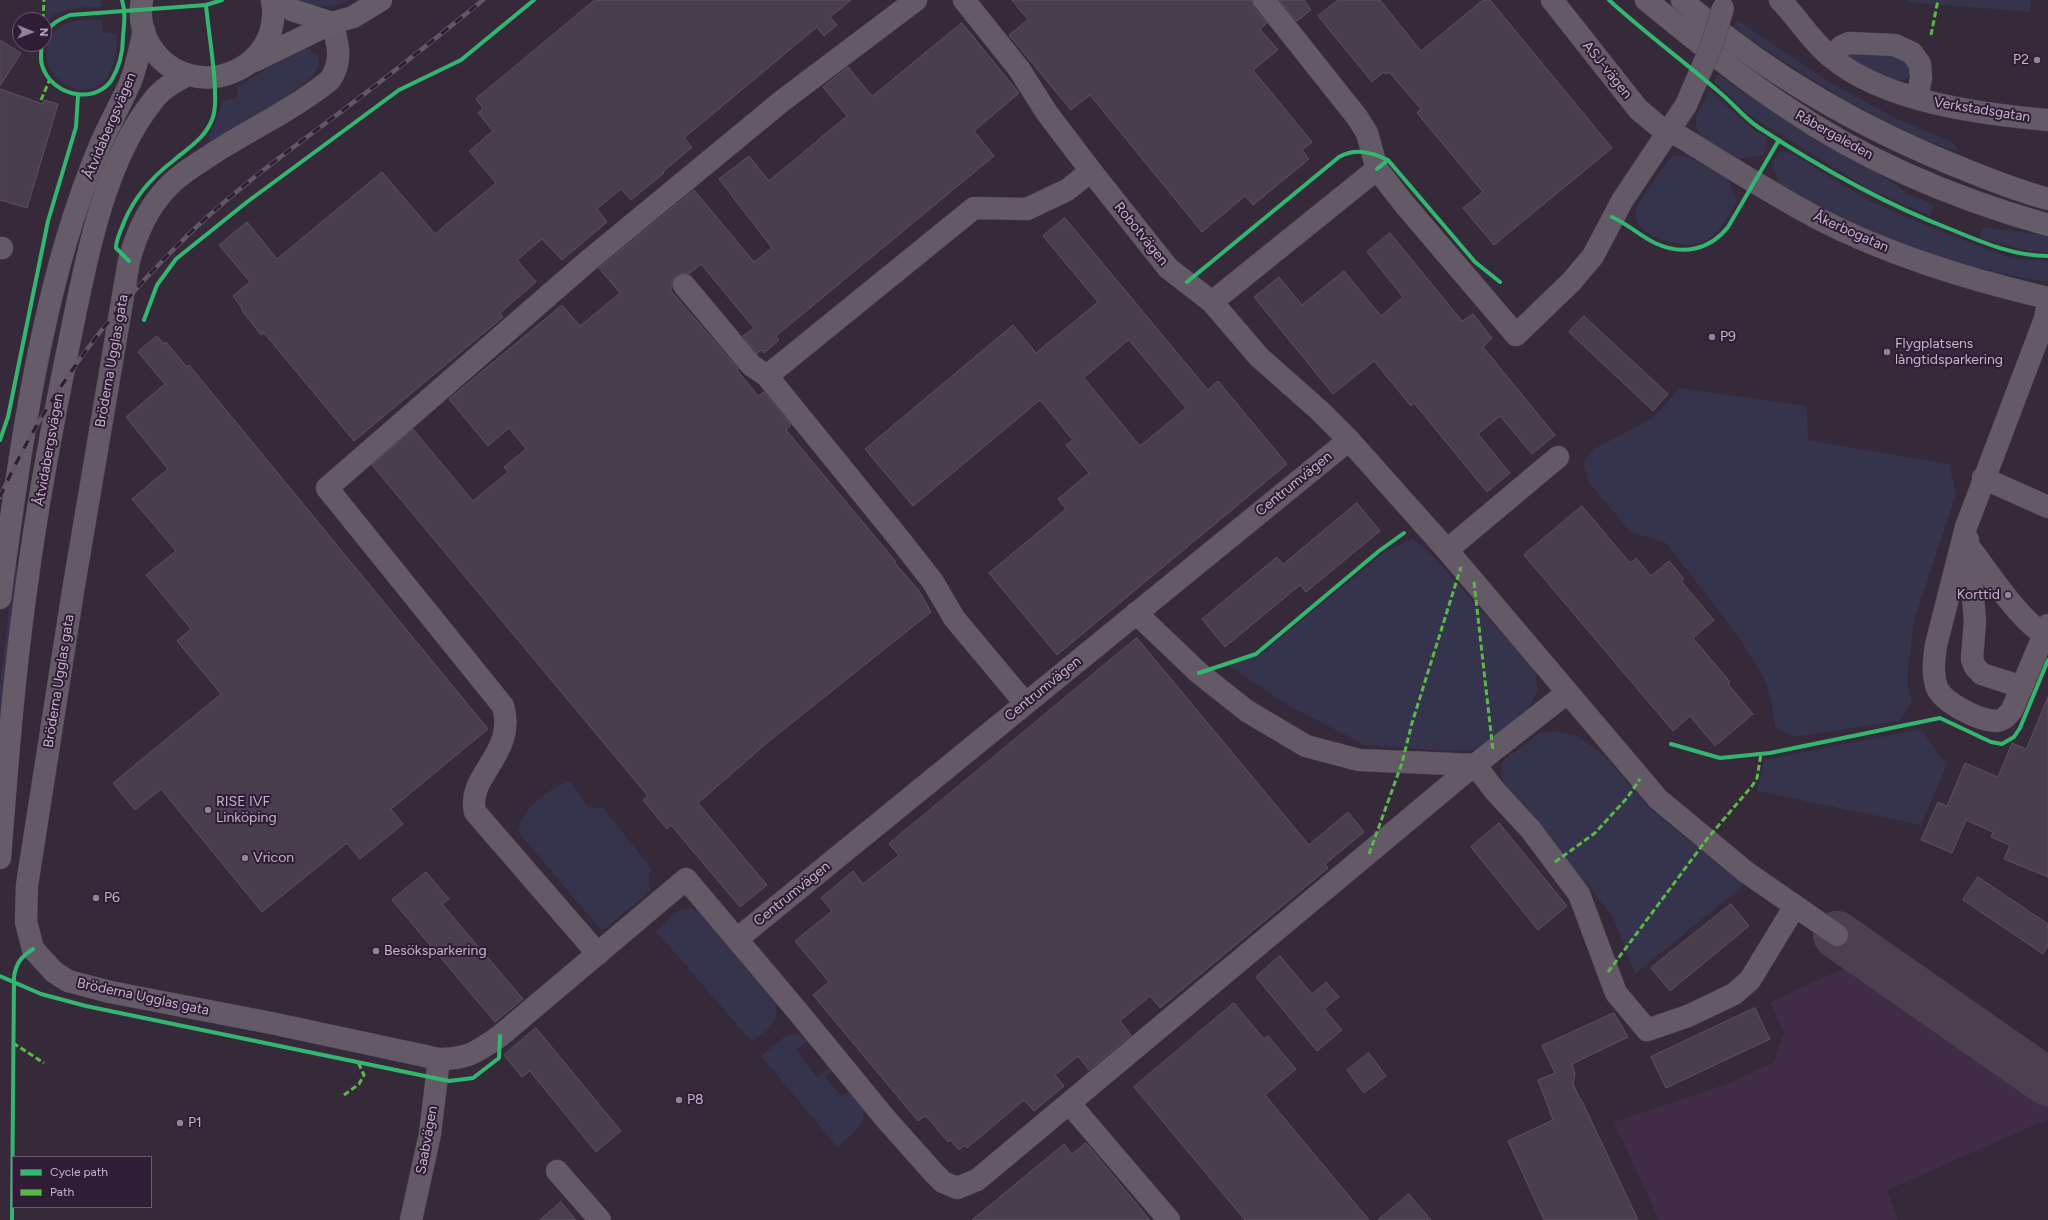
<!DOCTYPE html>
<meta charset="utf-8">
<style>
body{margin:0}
#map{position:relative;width:2048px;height:1220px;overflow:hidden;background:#35293a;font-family:Figtree,sans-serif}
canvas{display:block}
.legend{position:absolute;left:12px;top:1156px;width:140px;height:52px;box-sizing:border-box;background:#2f1c35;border:1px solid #6b5871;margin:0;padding:5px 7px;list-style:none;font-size:12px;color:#c5b3cb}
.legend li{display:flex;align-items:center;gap:8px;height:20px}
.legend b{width:20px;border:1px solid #6b5871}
.north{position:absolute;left:12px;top:12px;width:40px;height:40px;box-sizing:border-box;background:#2f1c35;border:1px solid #6b5871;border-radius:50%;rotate:91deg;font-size:11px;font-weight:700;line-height:16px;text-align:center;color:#c5b3cb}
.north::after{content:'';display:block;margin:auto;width:14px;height:18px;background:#938398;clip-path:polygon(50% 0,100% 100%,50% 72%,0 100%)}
</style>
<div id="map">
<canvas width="2048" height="1220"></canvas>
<ul class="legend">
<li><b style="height:5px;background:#33b770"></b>Cycle path</li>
<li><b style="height:5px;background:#58b947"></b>Path</li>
</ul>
<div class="north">N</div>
</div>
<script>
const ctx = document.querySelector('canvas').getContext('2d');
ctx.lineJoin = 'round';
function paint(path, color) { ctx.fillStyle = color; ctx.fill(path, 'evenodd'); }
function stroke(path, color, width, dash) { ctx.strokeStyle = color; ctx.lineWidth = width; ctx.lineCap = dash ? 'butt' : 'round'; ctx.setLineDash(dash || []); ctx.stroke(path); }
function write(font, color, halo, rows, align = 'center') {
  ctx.font = font + ' Figtree,sans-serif'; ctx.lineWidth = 4; ctx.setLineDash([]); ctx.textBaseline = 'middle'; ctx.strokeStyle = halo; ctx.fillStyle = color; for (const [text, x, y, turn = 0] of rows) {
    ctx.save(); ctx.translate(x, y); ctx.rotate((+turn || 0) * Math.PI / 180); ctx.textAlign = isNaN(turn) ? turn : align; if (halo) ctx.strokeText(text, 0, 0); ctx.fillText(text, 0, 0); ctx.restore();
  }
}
const airport = new Path2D(`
 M1871,932L2048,1059V1119L1887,1190L1898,1220H1659L1614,1122L1735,1081L1774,1062L1784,1032L1770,1002L1849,966Z`);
const green = new Path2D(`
 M46,0H101V7C78,8 63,6 45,22Z
 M298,0H348C331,11 313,6 295,1Z
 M1907,0H2031L2030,12L1906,2Z
 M78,20H102V32L117,34C117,49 115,70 104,81C80,104 42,78 47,48C49,31 63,24 78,20Z
 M1737,20L1823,78L1893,117L1952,142L1961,152C1932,145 1905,131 1879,118C1829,91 1780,61 1734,27Z
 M304,49H309L318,56L319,65C316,71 313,76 308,80C292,94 226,139 208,141L209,135L218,117L222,101L238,97L237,87L290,54Z
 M1889,52L1908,61L1911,71C1909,76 1908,79 1902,80C1889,84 1853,60 1841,53Z
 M1718,74L1781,118L1872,169L1907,193L1934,205L1930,216L1867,188L1762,123L1746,112L1714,82Z
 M1710,91L1756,132L1766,137L1767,148L1763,155L1740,159L1703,138C1687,121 1701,108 1710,91Z
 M1783,151L1793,154L1871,202L1933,228L2010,258L2048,261V282C1952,267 1863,232 1779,185L1772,164L1779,153Z
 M1677,155L1689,157L1728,179L1737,201C1728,217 1718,238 1699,243C1681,249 1628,235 1636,209C1639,199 1665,167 1672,156Z
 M1984,227L2048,236V252L2029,251L1979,238Z
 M1680,388L1807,406L1808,440L1949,464L1956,494L1914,621L1907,681L1912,702L1899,721L1793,737L1775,726L1772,705L1764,678L1738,636L1666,543L1630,532L1588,481L1583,462L1594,449L1653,418Z
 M1412,539L1431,554L1535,670L1538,690L1528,709L1478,750L1447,751L1365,745L1289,706L1228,665L1261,654L1383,553Z
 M14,566L19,567L0,731V685Z
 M1921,729L1939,756L1948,762L1921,825L1757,791L1764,760Z
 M1554,731L1575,735L1603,754L1649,808L1744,885L1635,974L1613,917L1556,845L1504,787L1501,775L1503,761L1538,734Z
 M570,781L588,807L603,808L651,868L649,877L650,891L602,931L518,832C522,808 548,789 570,781Z
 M691,908L699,912L776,1004C779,1025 766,1030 752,1042L656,931L678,911Z
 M798,1034L807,1041L796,1050L817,1077L829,1068L832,1071L825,1077L842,1097L849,1091C854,1096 861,1103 863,1109C868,1125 847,1138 837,1147L761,1056L787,1035Z`);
const taxiway = new Path2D(`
 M1837,935L2048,1082`);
const building = new Path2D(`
 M595,0H851L830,17L837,25L824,36L817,27L684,138L692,147L663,172L664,173L631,200L621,189L597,209L607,222L562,260L542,239L517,260L536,282L500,313L503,317L354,441L264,333L261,335L241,309L242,308L233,296L250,282L219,245L247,222L277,259L382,172L435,234L496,183L469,151L493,131L478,113L483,108L476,99Z
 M1012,0H1252L1254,8L1267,23L1260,29L1278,50L1253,70L1312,142L1302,150L1309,159L1253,205L1245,196L1202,232L1090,95L1071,110L1009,35L1028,20Z
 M1280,0H1304L1311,10L1297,21Z
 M1338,0H1380L1421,51L1483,0H1490L1612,148L1494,245L1463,208L1483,192L1417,113L1421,109L1389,72L1386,74L1384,72L1372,82L1318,16Z
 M962,23L1019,93L974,131L994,156L776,336L779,340L764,353L762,350L757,353L743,336L754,328L701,264L689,274L682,273L676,275L672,281V288L670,290L738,369L737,370L758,396L764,392L791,425L786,430L896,562L895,563L919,591L931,612L768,742L698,803L767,885L740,907L671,825L667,829L643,800L648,796L372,465L413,429L473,501L508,472L504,467L526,449L509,428L488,446L449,399L562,305L580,326L620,293L599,268L694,190L754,262L772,248L719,179L749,156L769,181L847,116L823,87L848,67L872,96Z
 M0,40L21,53L0,86Z
 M0,89L43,104L44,100L58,104L27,208L0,200Z
 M1065,218L1208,390L1218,381L1287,464L1057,655L989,573L1066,509L1058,499L1089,473L1066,445L1073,440L1040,400L913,506L865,449L1013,325L1036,353L1098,302L1043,236ZM1129,340L1186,408L1140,446L1084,378Z
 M1390,233L1462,321L1473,314L1492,338L1483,347L1555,435L1532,454L1500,416L1478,434L1510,473L1487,492L1414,403L1411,406L1374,361L1333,394L1254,297L1279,277L1302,305L1344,271L1381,316L1403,297L1367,252Z
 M1584,316L1668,394L1653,411L1569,332Z
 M157,336L164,344L166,342L187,367L189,365L488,729L391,809L403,824L360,859L347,843L262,912L161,789L135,810L113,783L221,694L177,641L191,629L146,575L176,551L132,499L168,469L126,417L165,384L138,352Z
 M1357,503L1380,531L1306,592L1300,585L1225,647L1202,619L1277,557L1283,564Z
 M1582,506L1630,563L1636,558L1651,576L1669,561L1684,579L1681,581L1714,620L1693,638L1730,682L1728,684L1753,714L1715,746L1690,716L1673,731L1524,555Z
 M1137,638L1309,845L1348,812L1364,832L1325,864L1328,868L1160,1008L1150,996L1120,1021L1131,1035L1089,1070L1078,1056L1055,1075L1064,1086L1034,1111L1024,1100L967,1148L965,1145L959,1150L950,1140L948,1142L928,1118L925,1116L918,1121L813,995L829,982L795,941L832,911L821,898L853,871L863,884L899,855L889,844Z
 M2048,697V877L2004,859L2010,845L1991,837L1993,832L1966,820L1952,853L1921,840L1938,802L1947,806L1965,763L1998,777L2012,743L2026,749Z
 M1499,823L1567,906L1538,930L1471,847Z
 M426,872L449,899L442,904L523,999L495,1022L392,900Z
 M1978,877L2048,924V946L2043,954L1963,900Z
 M1731,904L1749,926L1670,991L1651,968Z
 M1280,956L1312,994L1326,982L1339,997L1324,1009L1342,1030L1317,1051L1256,977Z
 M1234,1003L1264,1039L1268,1036L1296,1069L1265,1095L1369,1220H1245L1134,1087Z
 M1755,1008L1770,1039L1666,1088L1651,1057Z
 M1614,1013L1628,1037L1572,1064L1575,1074L1573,1084L1582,1103H1583L1638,1220H1544L1508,1141L1553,1120L1538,1080L1555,1073L1542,1046Z
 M536,1028L621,1131L596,1152L530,1071L522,1077L504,1055Z
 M1369,1053L1386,1076L1364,1093L1347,1070Z
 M1086,1143L1150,1220H972L1064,1144L1072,1154Z
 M1409,1194L1431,1220H1378Z
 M561,1202L576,1220H540Z`);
const minor = new Path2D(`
 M964,0L1019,69L1047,113L1091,171L1168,268L1212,302L1259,357L1320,411L1349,440L1447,550L1658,799L1746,872L1837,935
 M1264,0L1357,117L1367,133L1377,169L1405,205L1516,335L1571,282L1593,256L1622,201L1686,105
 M1552,0L1638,109L1658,126L1681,137C1726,165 1772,194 1819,219C1891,256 1970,280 2048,298
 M1780,0C1798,18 1811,41 1831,57C1885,102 1980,114 2048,120
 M332,23C338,43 343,61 330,80C294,109 251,129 212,154C196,165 179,174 166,189C147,209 136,235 129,261L74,585L27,885L26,922L33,949L54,972L68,981L110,992L271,1023L439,1059C469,1059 476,1052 500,1036L686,879L799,1013L885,1118L933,1172L943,1182L957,1188L977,1180L1462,775L1567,693
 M1831,57L1842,46L1849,43L1895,45L1912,53L1920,64L1921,78L1917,98
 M0,248H2
 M684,285L751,365L767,376
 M1212,302L1377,169
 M2048,302L2045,319L1966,527L1936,645C1934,659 1932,674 1937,688C1944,703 1978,720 1995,721C2003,721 2007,716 2012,710L2048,625
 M1983,478L2048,507
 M1968,540L1975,621L1972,659L1975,667L1982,674L2022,687
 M1969,547C1988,571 2019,620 2044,634
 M1447,550L1558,457
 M1136,613L1199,673L1247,711L1306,746L1359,760L1475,765L1495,791L1531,830L1579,894L1616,993L1647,1030L1688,1016L1734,994L1750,980L1795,906
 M1025,703L954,618L933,582L901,541L767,376L974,208L1027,209L1067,190L1091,171
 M737,939L1349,440
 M598,954L475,812C466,775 517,754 503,706L327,488L588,261L782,101L916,0
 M1069,1103L1169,1220
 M557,1171L600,1220
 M411,1220L430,1134L439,1059`);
const major = new Path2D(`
 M142,0C139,16 142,33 151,47C191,107 285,71 272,0
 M278,0L292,10L332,23
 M1646,0C1692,37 1737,75 1786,107C1865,161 1956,199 2048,225
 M1682,0C1767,75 1866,131 1971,172C1996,182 2022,192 2048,199
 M254,61L332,23L353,17L381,0
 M0,598C16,480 32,360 65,245C75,211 87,176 101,143C110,123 121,103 130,83C137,66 140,48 144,30
 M0,858C7,766 14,674 27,583C38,499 54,416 71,334C86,260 104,162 152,102C161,89 174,82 188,75`);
const rail = new Path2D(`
 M0,497C41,405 102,321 173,250C220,201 276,160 330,120C382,81 433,41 483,0`);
const minorBridge = new Path2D(`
 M1686,105L1711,47L1723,8`);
const quiet = new Path2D(`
 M43,20L44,0
 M1931,35L1938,0
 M28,48L41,49
 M41,100L50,79
 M1474,582L1493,751
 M1369,854L1402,763L1412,723L1461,567
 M1555,862L1595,833L1627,798L1640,779
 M1608,972L1707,839L1752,786L1757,778L1761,754
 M13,1043L44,1063
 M344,1095L359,1084L364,1075L358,1062`);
const cycleway = new Path2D(`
 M1609,0C1644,32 1682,60 1718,91C1732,102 1743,117 1758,127C1819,167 1882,203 1950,229C1982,242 2013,256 2048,256
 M44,36C50,24 58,20 70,15L206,5L222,0
 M42,44C41,51 40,59 42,65C50,94 92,106 111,81C119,68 123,52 123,37C124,25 126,12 122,0
 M1377,169L1388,160L1475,262L1500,282
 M1612,217C1628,224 1640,236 1655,243C1682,256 1710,250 1728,227L1779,140
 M129,261L116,248C116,239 121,231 124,222C134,198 152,177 173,161C189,147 206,138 213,117C220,96 208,30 206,5
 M1187,282L1339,157C1356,148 1371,152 1388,160
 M144,320L157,285L176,259L247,202L399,90L461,60L534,0
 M0,440L8,417L48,221L76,127L78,95
 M1199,673L1256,654L1379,551L1404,533
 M1671,744L1720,758L1770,753L1940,718L1991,742L2002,744L2014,737L2020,728L2048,660
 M0,976L41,994L86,1006L449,1081L473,1078L499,1058L500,1036
 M12,1220L14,977C16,963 21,957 33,949`);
const markers = [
 [2037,60,4,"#938398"],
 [1712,337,4,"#938398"],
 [1887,352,4,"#938398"],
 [2008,595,4,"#938398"],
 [208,810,4,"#938398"],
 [245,858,4,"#938398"],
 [96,898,4,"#938398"],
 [376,951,4,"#938398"],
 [679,1100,4,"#938398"],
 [180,1123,4,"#938398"]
];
const poiNames = [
 ["P2",2029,60,"right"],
 ["P9",1720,337],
 ["Flygplatsens",1895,344],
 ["långtidsparkering",1895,360],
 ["Korttid",2000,595,"right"],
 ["RISE IVF",216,802],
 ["Linköping",216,818],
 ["Vricon",253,858],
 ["P6",104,898],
 ["Besöksparkering",384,951],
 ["P8",687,1100],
 ["P1",188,1123]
];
const streetNames = [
 ["ASJ-vägen",1607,70,51],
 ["Verkstadsgatan",1982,110,9],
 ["Åtvidabergsvägen",110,126,-67],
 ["Råbergaleden",1834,135,29],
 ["Åkerbogatan",1851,232,24],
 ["Robotvägen",1141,234,51],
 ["Bröderna Ugglas gata",112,361,-80],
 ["Åtvidabergsvägen",49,450,-80],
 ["Centrumvägen",1294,484,-39],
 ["Bröderna Ugglas gata",59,681,-81],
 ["Centrumvägen",1043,689,-39],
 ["Centrumvägen",792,894,-39],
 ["Bröderna Ugglas gata",143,997,12],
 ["Saabvägen",427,1140,-80]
];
paint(airport, '#412d48');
paint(green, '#36334d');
stroke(taxiway, '#4c4050', 48);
paint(building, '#493e4e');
stroke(building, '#5d5161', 1);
stroke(minor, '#4e4451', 23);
stroke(major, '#4f4453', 23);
stroke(minor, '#645a67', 22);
stroke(major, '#665c69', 22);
stroke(rail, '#625865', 4.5);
stroke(rail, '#2f1c35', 3, [9]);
stroke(minorBridge, '#4e4451', 23, []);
stroke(minorBridge, '#645a67', 22);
stroke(quiet, '#58b947', 3, [6, 3]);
stroke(cycleway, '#33b770', 4);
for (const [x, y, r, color] of markers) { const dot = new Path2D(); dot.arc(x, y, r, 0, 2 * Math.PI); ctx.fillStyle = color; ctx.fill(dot); stroke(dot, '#2f1c35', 1.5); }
write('14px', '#c5b3cb', '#2f1c35', poiNames, 'left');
write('14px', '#c5b3cb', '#2f1c35', streetNames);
</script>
